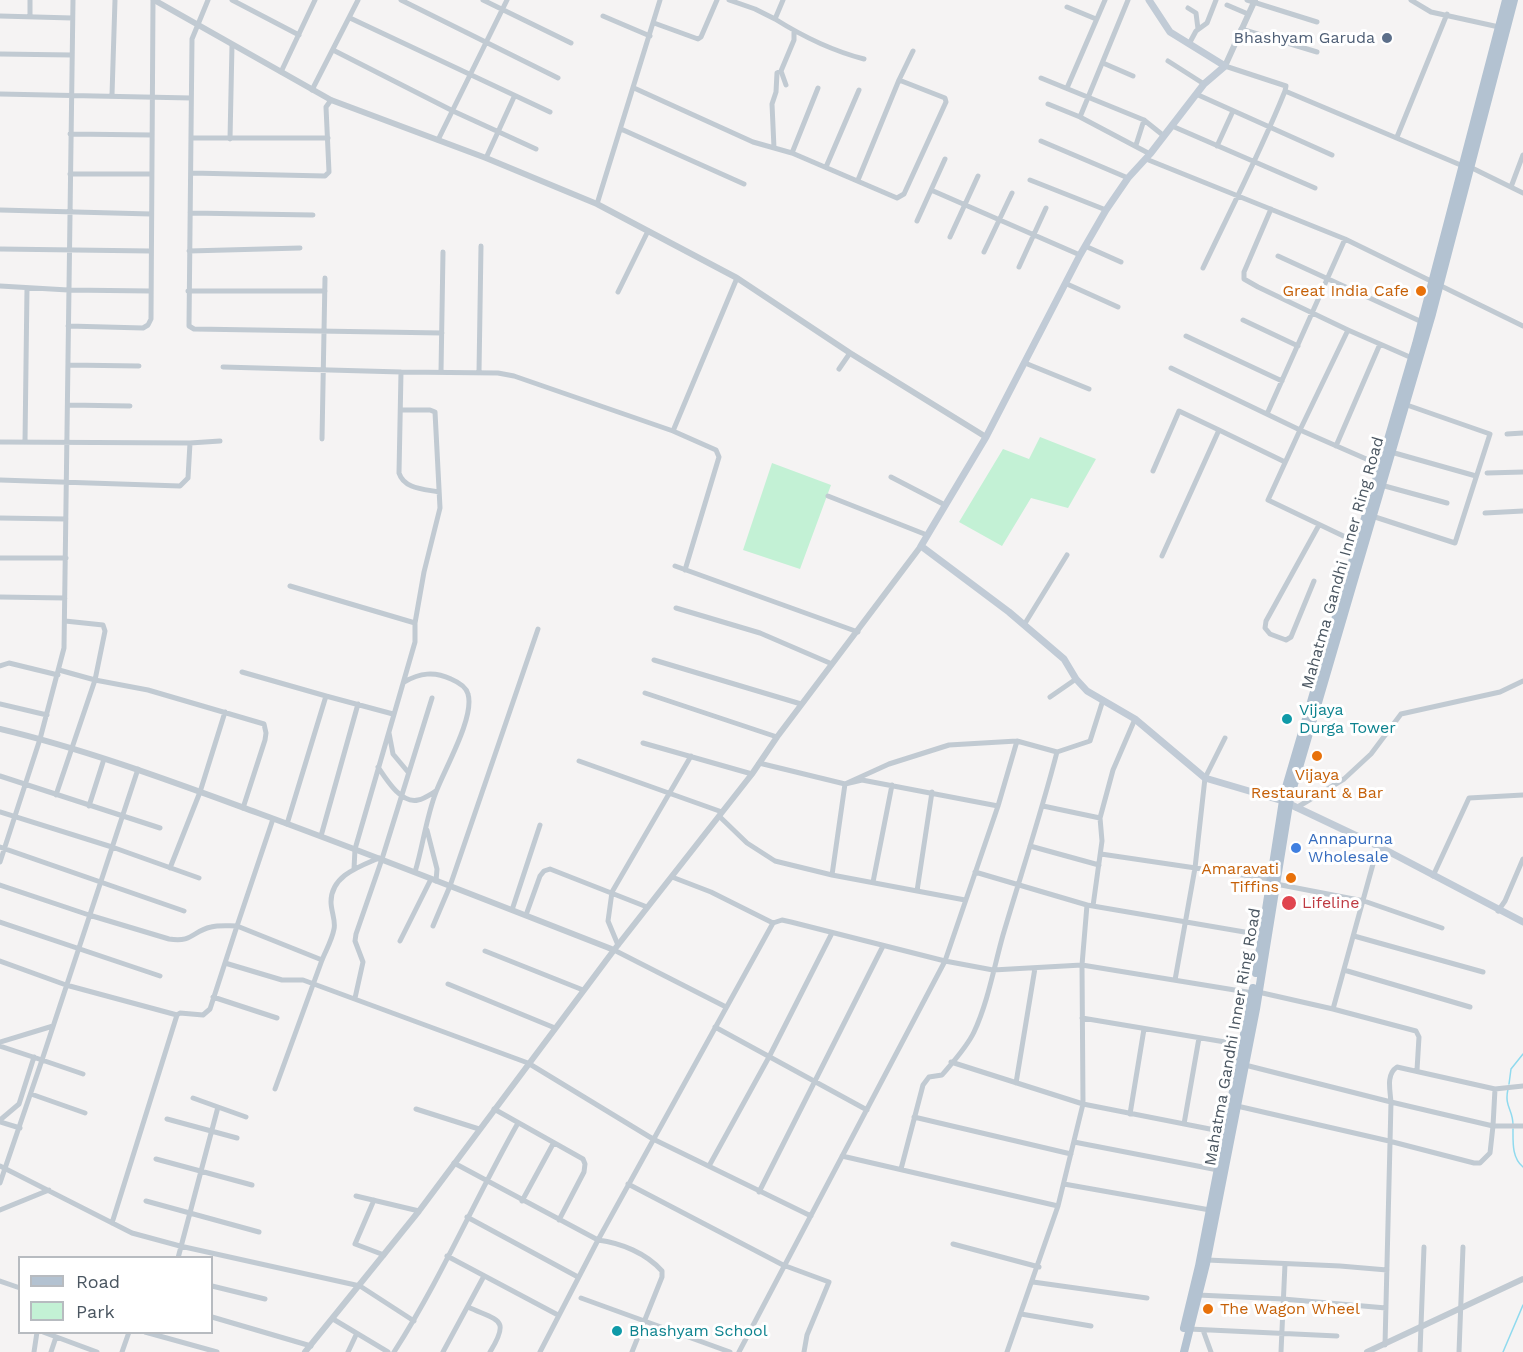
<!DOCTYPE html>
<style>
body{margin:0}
#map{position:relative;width:1523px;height:1352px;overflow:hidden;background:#f5f3f3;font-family:"Work Sans",sans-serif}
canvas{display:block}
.legend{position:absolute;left:18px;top:1256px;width:195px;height:78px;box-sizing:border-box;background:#fff;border:2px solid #b7bbc0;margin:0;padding:8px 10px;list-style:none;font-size:18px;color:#4a5661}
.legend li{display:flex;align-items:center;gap:12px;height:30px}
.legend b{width:30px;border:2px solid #b7bbc0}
</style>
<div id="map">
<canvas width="1523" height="1352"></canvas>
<ul class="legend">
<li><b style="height:8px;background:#b3c2d1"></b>Road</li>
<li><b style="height:16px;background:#c3f1d5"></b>Park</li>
</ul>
</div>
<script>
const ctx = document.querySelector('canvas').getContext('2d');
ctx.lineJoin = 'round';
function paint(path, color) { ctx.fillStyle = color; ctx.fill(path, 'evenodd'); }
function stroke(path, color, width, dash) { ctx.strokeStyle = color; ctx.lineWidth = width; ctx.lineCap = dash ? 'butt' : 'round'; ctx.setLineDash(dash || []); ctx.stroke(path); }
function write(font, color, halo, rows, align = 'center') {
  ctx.font = font + ' "Work Sans",sans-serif'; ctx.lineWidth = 6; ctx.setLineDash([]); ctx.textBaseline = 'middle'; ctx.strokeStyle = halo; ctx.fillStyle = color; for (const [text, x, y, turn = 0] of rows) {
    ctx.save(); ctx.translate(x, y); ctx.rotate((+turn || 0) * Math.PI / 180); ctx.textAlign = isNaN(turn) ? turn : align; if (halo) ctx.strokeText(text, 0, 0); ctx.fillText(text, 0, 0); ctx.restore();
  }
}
const green = new Path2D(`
 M1040,437L1096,459L1068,508L1031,498L1002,546L959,522L1003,449L1029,459Z
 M772,463L831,485L800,569L743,550Z`);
const stream = new Path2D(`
 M1509,1084L1511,1069L1523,1054
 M1508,1089C1504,1107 1513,1109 1513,1125
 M1513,1129C1513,1143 1512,1158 1523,1167
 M1503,1352L1523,1305`);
const minor = new Path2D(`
 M30,0V17
 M208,0L192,39L189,326L194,329L442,333
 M232,0L299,35
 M401,0L558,78
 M483,0L571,43
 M729,0L755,9L775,19
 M783,0L775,19C802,36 833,51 864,59
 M1128,0L1080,117L1150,154
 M1247,0L1317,22
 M1411,0L1431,12L1499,27
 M1227,5L1248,14
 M1067,7L1096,19
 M1188,8L1196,13L1198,29
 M0,16L72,18
 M603,16L650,36
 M350,18L550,112
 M654,23L698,39L701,37L717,0
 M1241,29L1317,52
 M1189,44L1196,31L1207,23L1216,0
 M333,50L453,111L536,149
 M0,54L72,55
 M1168,61L1204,84
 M1103,63L1133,76
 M1225,66L1286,86L1285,91
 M281,72L315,0
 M1041,78L1144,120L1164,136
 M899,80L913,51
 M786,85L781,71L794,40V31
 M634,88L753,142L792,153L897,198L904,194L946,102L945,98L899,80L858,180
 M1067,88L1105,0
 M312,90L358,0
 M0,94L191,98
 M1196,94L1332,155
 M112,95L115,0
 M1048,104L1080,117
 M1172,126L1315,188
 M621,129L744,184
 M70,134L152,135
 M1397,137L1447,14
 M191,138H328
 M230,139L232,45
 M438,140L507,0
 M1041,141L1128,178
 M1136,145L1144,120
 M1217,146L1233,111
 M774,148L772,104L776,92L777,73L781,71
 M792,153L818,88
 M486,158L514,97
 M1146,159L1345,239L1523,326
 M826,167L859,90
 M1470,167L1523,193
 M191,173L325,176L329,172L326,107L331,100
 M70,174H151
 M1030,180L1106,210
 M1511,187L1523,155
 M931,190L945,159
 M597,204L660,0
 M0,210L151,214
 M190,213L313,215
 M917,221L931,190L1080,255
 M950,237L978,176
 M1085,246L1121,262
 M0,249L150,251
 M189,251L300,248
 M984,252L1012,193
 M1278,256L1422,322
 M1019,267L1046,208
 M1203,268C1231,209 1261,151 1285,91L1463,166
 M1067,284L1118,307
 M0,286L68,290L150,291
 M188,291H325
 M618,292L648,231
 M1243,320L1298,346
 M68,326L143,328L148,325L151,319L153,0
 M1348,330L1412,358
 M1186,336L1282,381
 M1025,363L1089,389
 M68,365L139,366
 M223,367L401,372
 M1171,368L1300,430L1348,330L1258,287L1244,279V272L1271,209
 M839,369L850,353
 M441,372L443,252
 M479,372L481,246
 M68,405L130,406
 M1267,414L1345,239
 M1507,434L1523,433
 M322,439L325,278
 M0,442L190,443L188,478L180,486L0,480
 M25,442L27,288
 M190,443L220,441
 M1336,446L1380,344
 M1391,452L1476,476
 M1153,471L1179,411L1219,430
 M1487,473L1523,472
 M891,477L945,505
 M1381,485L1447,503
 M439,492C424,489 404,489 399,473L401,372L498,373L514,376L673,431
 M828,496L927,535
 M1485,513L1523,511
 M1372,516L1455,543L1490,434L1404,404
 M0,518L66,519
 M1358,543L1268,500L1300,430L1380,465
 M1162,556L1219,430L1285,462
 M0,558H66
 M675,566L858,632
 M685,570L719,457L716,450L673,431L737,278
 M1314,581L1291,637L1286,640L1270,634L1265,628L1266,621L1319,525
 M290,586L415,623
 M0,597L65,598
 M676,608L760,633L832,664
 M1024,625L1067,555
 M654,660L801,704
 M0,666L9,663L58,675
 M59,670L95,680L148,690L264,724L266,733L265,740L243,808
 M242,672L326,696
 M404,682C420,673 434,671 451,679C458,682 466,686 468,694C475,717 444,770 436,792C426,818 423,846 415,872
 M645,693L777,737
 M1050,697L1076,679
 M0,704L47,715
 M389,733L393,754L408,772
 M643,743L752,774
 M579,761L722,812
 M759,763L845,784L889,764L949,745L1017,741L1057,752L1090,741L1103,700
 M378,767C386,779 401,804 418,800C424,799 431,794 436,791
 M0,776L160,828
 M56,795L95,680L105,631L103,625L65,621
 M89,806L104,759
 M1043,806L1100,818
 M1296,808L1344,779L1371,754L1401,714L1500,692L1523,681
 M0,812L112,847L199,878
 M719,816L747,843L775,861L832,875L965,900
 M287,824L326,696L393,714
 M427,830L437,869L436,881
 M321,836L358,704
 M1030,846L1099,865
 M0,847L184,911
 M1101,854L1270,879
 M0,862L40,739L64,648L73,0
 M170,868L200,792L225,712
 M354,869L355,849L415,642V623L424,572L440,508L435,412L430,410H401
 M975,872L1087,905
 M832,875L845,784L862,780L998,806
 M1433,876L1469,798L1523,795
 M672,877L711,892L773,923
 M873,882L892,785
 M1276,884L1364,901L1442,928
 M0,885L89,915L169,939C193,943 192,931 211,927C219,925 228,926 237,926L273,819
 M917,891L932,792
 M1093,906L1102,841L1100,818L1113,770L1135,719
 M512,910L540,825
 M1498,911L1505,901L1523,859
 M526,915L540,876L544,871L550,869L647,907
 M0,922L160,976
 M433,926L450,886L538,629
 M1354,936L1483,972
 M400,941L431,879
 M618,945L608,921L612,892L691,756
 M614,950L726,1007
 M485,951L583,990
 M322,960C326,950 332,940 334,929C336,921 331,911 331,902C331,876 358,867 379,858
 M0,961L66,985L177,1015
 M225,963L282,980H303L528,1063L653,1139L811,1216
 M1344,970L1470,1007
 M1175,980L1195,868L1205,778L1225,738
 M448,984L555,1028
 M1258,992L1333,1009L1378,846
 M213,997L277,1018
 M355,998L363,962L355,941L356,934L382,859L432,698
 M1333,1009L1416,1031L1419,1037L1417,1070
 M1082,1018L1243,1045
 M715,1027L867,1110
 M0,1042L53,1026
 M0,1046L42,1060L0,1183
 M951,1062L1083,1104L1225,1132
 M1245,1065L1391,1102L1385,1345
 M83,1074L42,1060L138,769
 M1016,1083L1035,968
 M1495,1089L1397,1067C1386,1074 1390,1090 1391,1102L1493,1126L1495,1089L1523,1086
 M31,1094L85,1113
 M1237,1106L1389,1141L1474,1163H1480L1490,1153L1493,1126H1523
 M218,1107L246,1117
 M416,1109L479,1129
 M494,1109L583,1159L585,1164L584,1172L559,1220
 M1130,1114L1144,1029
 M914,1117L1071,1154
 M167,1119L237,1138
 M0,1120L19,1104L34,1057
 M0,1122L20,1128
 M1184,1124L1199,1038
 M1074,1142L1218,1170
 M842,1156L1058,1206
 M156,1159L252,1185
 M454,1163L598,1240L540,1352
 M0,1166L132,1233L180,1246L360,1286L414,1321
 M709,1166L769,1057L832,933
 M901,1169L923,1085L929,1077L942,1075C953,1062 967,1047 974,1032C988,1002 994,967 1003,935C1021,874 1041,814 1057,752
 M628,1184L783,1265L829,1282L807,1335L804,1352
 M1064,1184L1210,1210
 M759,1192L883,946
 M356,1196L419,1211
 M374,1200L355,1244L384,1255
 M146,1201L259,1232
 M522,1201L553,1144
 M0,1210L49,1190
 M467,1217L578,1277
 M112,1223L177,1015L180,1013L203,1015L210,1009L237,926L322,960L275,1089
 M953,1244L1039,1267
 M447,1256L558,1315
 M178,1258L218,1107L193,1098
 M1207,1260L1340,1266L1387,1270
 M0,1281L20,1288
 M1033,1282L1147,1298
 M212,1286L265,1299
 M1198,1295L1283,1299L1386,1308
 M581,1298L730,1352
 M468,1307C498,1321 511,1318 490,1352
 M1021,1314L1091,1326
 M212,1317L311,1346
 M333,1319L388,1352
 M1189,1329L1337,1336
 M1203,1330L1211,1352
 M43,1332L97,1352
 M145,1332L217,1352
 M34,1352L37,1332
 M51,1352L56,1337
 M122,1352L129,1332
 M348,1352L356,1335
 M394,1352C441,1279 475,1199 518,1123
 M443,1352L484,1276
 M632,1352L662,1277V1271C646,1253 621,1243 598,1240L773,923L782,920L791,922L945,961L993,970L1082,965L1253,993
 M739,1352L945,961L998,806L1017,741
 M1007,1352L1058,1206L1083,1104L1082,965L1087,905L1262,935
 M1281,1352L1285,1264
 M1420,1352L1424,1247
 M1459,1352L1463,1247`);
const tertiary = new Path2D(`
 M154,0L331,100L486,158L597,204L737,278L850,353L986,437
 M1225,66L1255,0
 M0,729C88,750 173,782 258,813C378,857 496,904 614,950
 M305,1352L419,1211L614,950L752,774L777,737L921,546
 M1367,1352L1523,1279`);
const secondary = new Path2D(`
 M1149,0L1170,32L1225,66L1204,84L1150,154L1128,178L1106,210L1080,255L986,437L921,546L1009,612L1064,659L1076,679L1087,691L1135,719L1205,778L1283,801L1378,846L1523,922`);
const primary = new Path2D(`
 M1256,973L1284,794L1416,344L1506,0
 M1184,1328L1199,1266L1253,988
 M1184,1352L1206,1264L1237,1106L1256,1009L1290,798L1432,314L1514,0`);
const markers = [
 [1387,38,6,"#5c6f8a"],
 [1421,291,6,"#e8710a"],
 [1287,719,6,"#0f9aa8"],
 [1317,756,6,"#e8710a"],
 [1296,848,6,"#3f7fe0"],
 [1291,878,6,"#e8710a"],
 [1289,903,8,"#e0444e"],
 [1208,1309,6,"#e8710a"],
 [617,1331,6,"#0f9aa8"]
];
const serviceNames = [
 ["Bhashyam Garuda",1375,38]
];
const foodNames = [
 ["Great India Cafe",1409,291],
 ["Vijaya",1317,775,"center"],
 ["Restaurant & Bar",1317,793,"center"],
 ["Amaravati",1279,869],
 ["Tiffins",1279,887],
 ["The Wagon Wheel",1220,1309,"left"]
];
const streetNames = [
 ["Mahatma Gandhi Inner Ring Road",1343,563,-74],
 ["Mahatma Gandhi Inner Ring Road",1233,1037,-80]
];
const cultureNames = [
 ["Vijaya",1299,710],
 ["Durga Tower",1299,728],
 ["Bhashyam School",629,1331]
];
const shopNames = [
 ["Annapurna",1308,839],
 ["Wholesale",1308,857]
];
const healthNames = [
 ["Lifeline",1302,903]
];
paint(green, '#c3f1d5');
stroke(stream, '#90daee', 1.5);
stroke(minor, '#c1cad2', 5);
stroke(tertiary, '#c1cad2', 6);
stroke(secondary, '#c1cbd6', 7);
stroke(primary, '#b3c2d1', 8);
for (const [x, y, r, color] of markers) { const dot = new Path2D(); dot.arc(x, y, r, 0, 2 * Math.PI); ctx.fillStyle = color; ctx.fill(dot); stroke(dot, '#fff', 2); }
write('16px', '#4e5e75', '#fff', serviceNames, 'right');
write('16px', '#c56008', '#fff', foodNames, 'right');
write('16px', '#4a5661', '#fff', streetNames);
write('16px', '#0d838f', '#fff', cultureNames, 'left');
write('16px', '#366cbe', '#fff', shopNames, 'left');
write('16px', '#be3a42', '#fff', healthNames, 'left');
</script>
